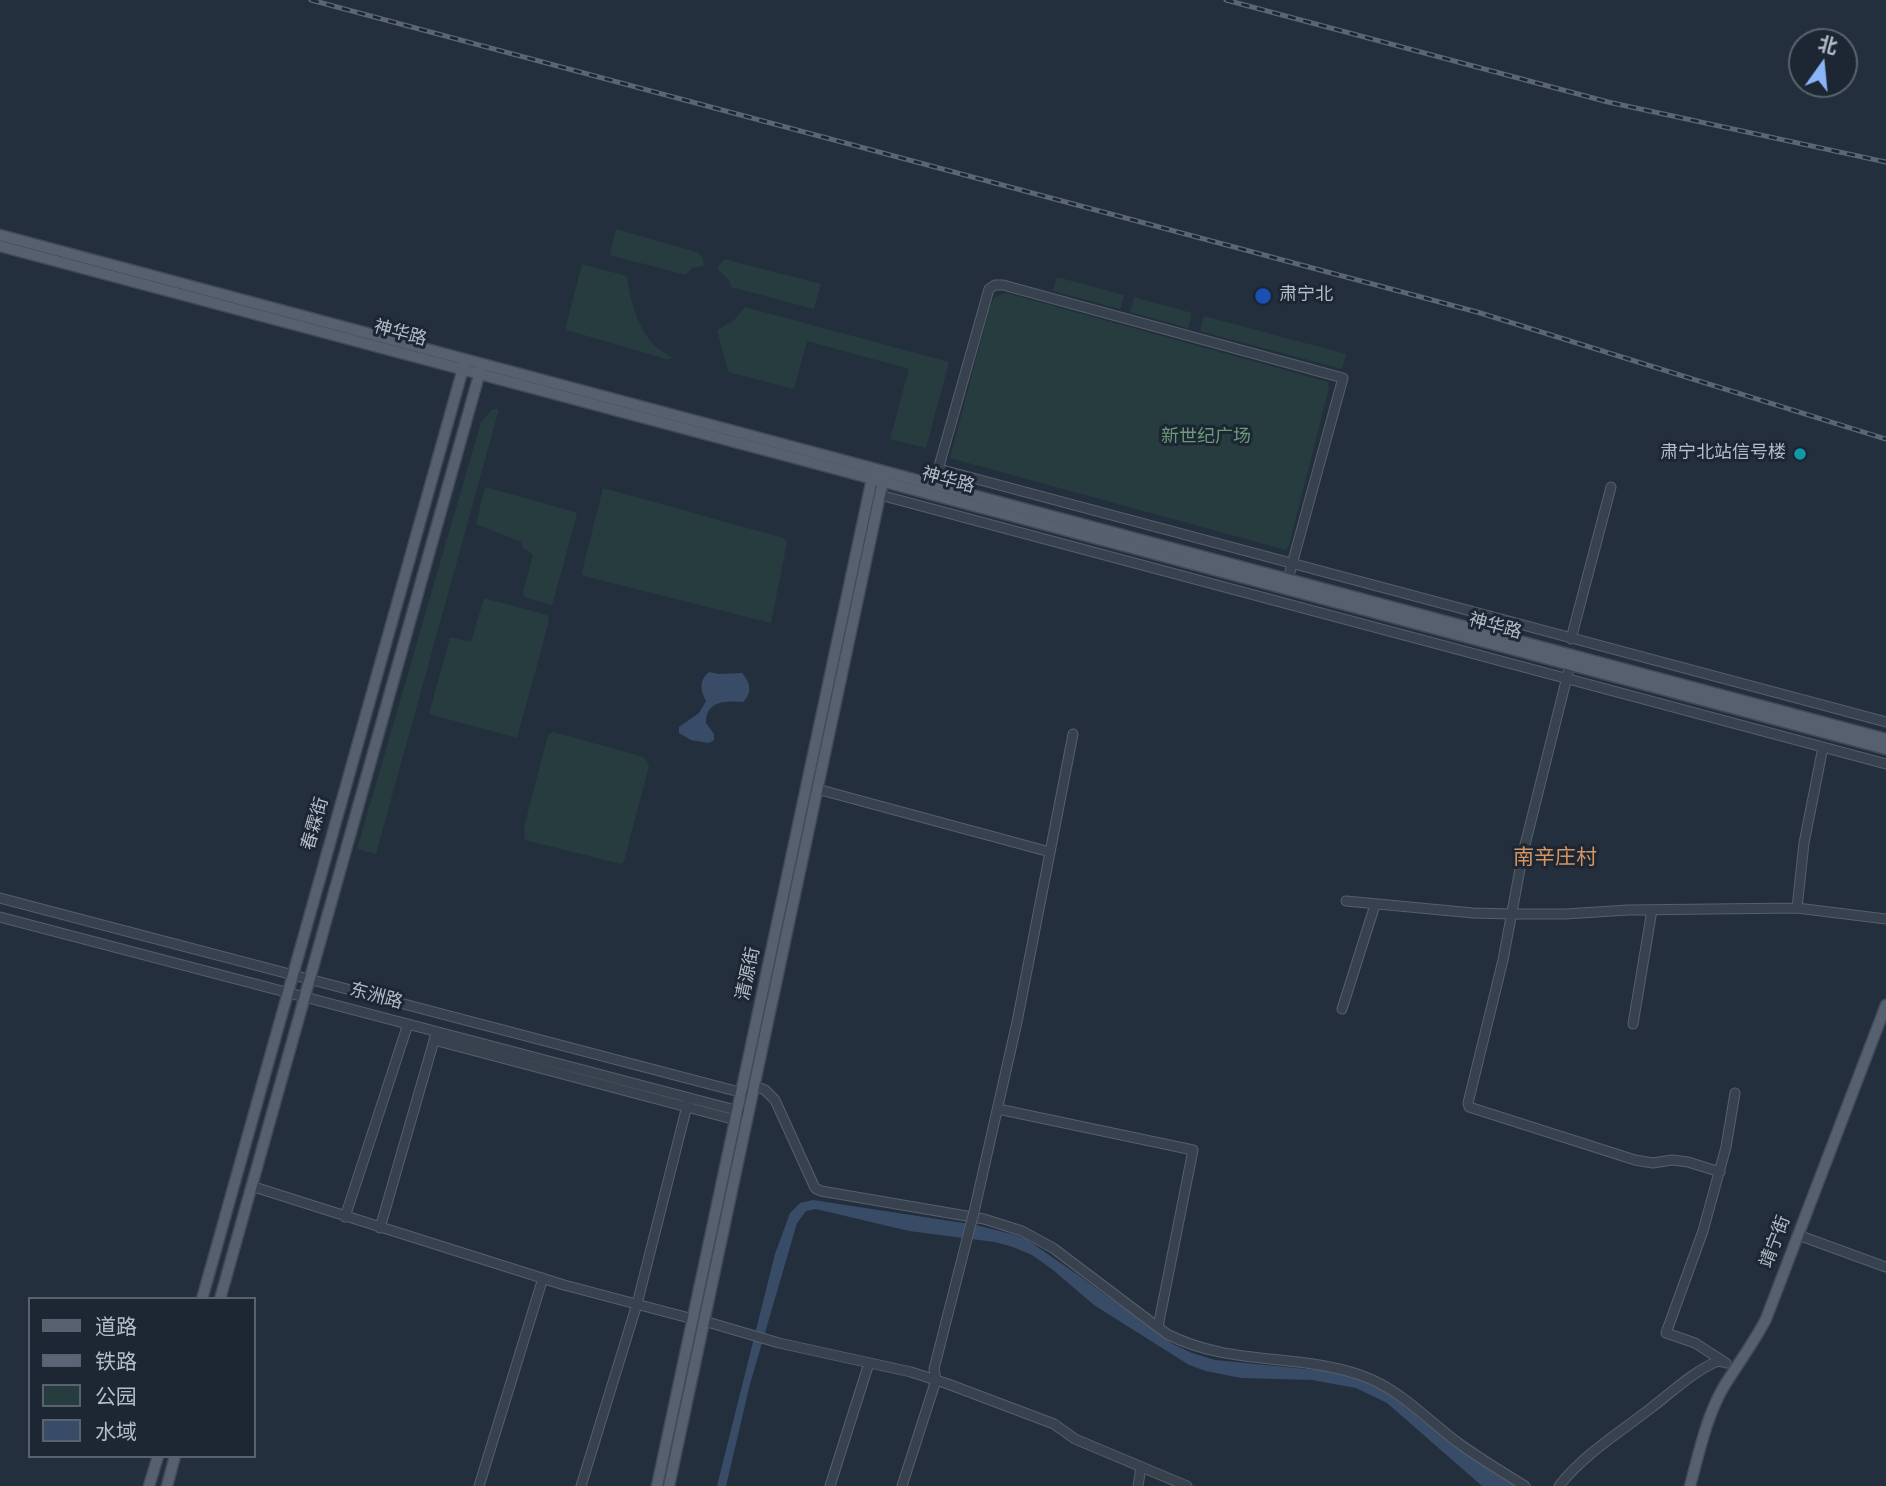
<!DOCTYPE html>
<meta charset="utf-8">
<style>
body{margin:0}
#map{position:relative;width:1886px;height:1486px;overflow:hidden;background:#242f3e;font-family:"Titillium Web","Noto Sans SC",sans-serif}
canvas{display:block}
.legend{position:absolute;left:28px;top:1297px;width:228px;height:161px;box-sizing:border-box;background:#1d2633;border:2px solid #59626f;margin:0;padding:9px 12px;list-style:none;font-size:21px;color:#b4bcc9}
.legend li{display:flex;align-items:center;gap:14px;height:35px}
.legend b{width:35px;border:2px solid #59626f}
.north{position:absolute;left:1788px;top:28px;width:70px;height:70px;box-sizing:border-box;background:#1d2633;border:2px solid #59626f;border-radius:50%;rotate:15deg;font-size:19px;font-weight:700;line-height:28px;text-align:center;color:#b4bcc9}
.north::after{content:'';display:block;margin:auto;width:24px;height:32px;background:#8ab4f8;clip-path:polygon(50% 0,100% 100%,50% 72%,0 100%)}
</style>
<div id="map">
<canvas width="1886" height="1486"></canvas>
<ul class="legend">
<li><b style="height:9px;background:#56606e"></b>道路</li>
<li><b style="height:9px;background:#5a6575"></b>铁路</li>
<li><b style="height:19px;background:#263c3f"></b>公园</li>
<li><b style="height:19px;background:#394c67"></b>水域</li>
</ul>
<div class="north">北</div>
</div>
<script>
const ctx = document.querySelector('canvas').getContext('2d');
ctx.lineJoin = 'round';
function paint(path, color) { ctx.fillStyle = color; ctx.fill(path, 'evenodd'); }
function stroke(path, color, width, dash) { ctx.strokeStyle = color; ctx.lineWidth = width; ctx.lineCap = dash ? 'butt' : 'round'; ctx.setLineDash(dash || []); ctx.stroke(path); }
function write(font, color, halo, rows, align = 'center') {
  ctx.font = font + ' "Titillium Web","Noto Sans SC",sans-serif'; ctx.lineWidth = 6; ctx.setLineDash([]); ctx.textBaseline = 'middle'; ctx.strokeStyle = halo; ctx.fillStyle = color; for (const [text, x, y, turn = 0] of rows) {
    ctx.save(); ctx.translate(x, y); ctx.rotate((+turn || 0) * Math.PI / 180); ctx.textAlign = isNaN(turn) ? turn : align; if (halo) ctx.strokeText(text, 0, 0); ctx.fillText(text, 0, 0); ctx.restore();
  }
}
const green = new Path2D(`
 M616,229L697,252L703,258L704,266L692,268L685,275L610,255Z
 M724,259L821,284L814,309L731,287L729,280L717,269Z
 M582,264L627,276C631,308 642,345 674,358L666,359L567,330L566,326Z
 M1057,277L1124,295L1120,309L1053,291Z
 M1006,293L1328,382L1329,388L1289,545L1286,550L950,458L990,306L995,297Z
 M1134,297L1192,313L1188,328L1130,312Z
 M745,307L949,362L926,448L890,439L909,369L807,341L794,389L728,372L717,330L733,321Z
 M1204,316L1346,354L1342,369L1200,331Z
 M493,409H499L376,854L357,849L481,422Z
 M485,487L575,512L577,515L552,605L524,597L523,592L533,555L523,548L521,542L476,524Z
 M603,488L784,538L787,542L771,623L584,576L582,572Z
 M484,598L547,615L549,621L517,738L429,714L450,637L471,642Z
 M553,732L644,757L649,766L624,861L621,864L525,840L524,827L548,735Z`);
const water = new Path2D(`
 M709,672L719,674L742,673C750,682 753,693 743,702C727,701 706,700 706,723L714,734V740L709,743L691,740L679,733V727L699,713L706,701C700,689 699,681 709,672Z
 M813,1200L976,1225L1015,1235L1026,1239L1078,1275L1173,1344L1192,1353L1215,1360L1336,1372L1366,1382L1393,1394L1465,1450L1516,1486H1482L1387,1403L1356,1388L1312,1380L1241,1378L1206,1371L1189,1365L1094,1305L1053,1270L1032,1255L1013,1247L995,1242L909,1231L816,1209L806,1211L797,1223L750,1384L726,1486H717L775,1254L790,1213L800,1203Z`);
const minor = new Path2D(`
 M939,469L1886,722
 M934,484L989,289L995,285H1003L1343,378L1288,579
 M880,495L1886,764
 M1571,639L1611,487
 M1570,665L1523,853L1503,960L1468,1103L1469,1107L1635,1160L1653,1163L1672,1160L1688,1162L1720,1172
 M817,789L1050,852
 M0,898L747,1094
 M1346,901L1473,913L1512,914H1565L1628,910L1797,908L1886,919
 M1797,908L1804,843L1823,747
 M0,917L743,1112
 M1342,1009L1375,905
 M1633,1024L1652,910
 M434,1040L736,1120
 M754,1086L765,1090L775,1100L815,1188L821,1191L984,1219L1022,1231L1053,1248L1167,1334C1229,1366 1296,1353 1360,1375C1399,1388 1425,1418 1457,1442C1479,1458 1502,1472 1525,1486
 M998,1109L1193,1150L1158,1327
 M251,1186L564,1285L693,1319
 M974,1212L1017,1022L1073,734
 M345,1217L408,1024
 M380,1228L435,1037
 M1798,1235L1886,1267
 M704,1321L779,1343L911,1372L948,1384L1054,1424L1075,1439L1187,1486
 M1726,1363L1695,1343L1666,1333L1703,1231L1726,1147L1735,1093
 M479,1486L543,1278
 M581,1486L637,1304L689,1098
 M830,1486L869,1363
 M902,1486L936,1380L934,1369L967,1239
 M1138,1486L1141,1467
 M1559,1486C1583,1455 1619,1433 1651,1408C1672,1392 1694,1371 1718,1361L1723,1362`);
const major = new Path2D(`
 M0,235L1886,739
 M0,246L1886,749
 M202,1299L464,365
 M220,1299L481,368
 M149,1486L158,1456
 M167,1486L175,1456
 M657,1486L873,474
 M669,1486L884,476
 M1690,1486C1699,1453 1706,1418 1723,1388C1737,1365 1753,1344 1766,1319L1886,1005`);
const rail = new Path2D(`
 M311,0L1477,312L1886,439
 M1226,0L1608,102L1886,162`);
const minorBridge = new Path2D(`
 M967,1239L974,1212`);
const markers = [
 [1263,296,9,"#1a4fb4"],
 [1800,454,7,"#0f9aa8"]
];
const poiNames = [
 ["肃宁北",1279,296],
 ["肃宁北站信号楼",1786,454,"right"]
];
const streetNames = [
 ["神华路",400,334,15],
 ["神华路",948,481,15],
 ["神华路",1495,627,15],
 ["春霖街",316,824,-74],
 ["清源街",749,974,-78],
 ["东洲路",376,997,15],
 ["靖宁街",1776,1242,-69]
];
const parkNames = [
 ["新世纪广场",1206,438]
];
const quarterNames = [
 ["南辛庄村",1555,859]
];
paint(green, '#263c3f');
paint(water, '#394c67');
stroke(minor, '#565f6c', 11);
stroke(major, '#414a57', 13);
stroke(minor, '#38414e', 9);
stroke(major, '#56606e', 10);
stroke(rail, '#5a6575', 5);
stroke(rail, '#1d2633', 2.5, [8]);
stroke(minorBridge, '#565f6c', 11, []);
stroke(minorBridge, '#38414e', 9);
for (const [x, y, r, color] of markers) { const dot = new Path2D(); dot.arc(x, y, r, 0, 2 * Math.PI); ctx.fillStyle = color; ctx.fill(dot); stroke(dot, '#1d2633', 2.5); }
write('18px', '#b4bcc9', '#1d2633', poiNames, 'left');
write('18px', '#b4bcc9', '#1d2633', streetNames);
write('18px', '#6b9a76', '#1d2633', parkNames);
write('21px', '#d59563', '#1d2633', quarterNames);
</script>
